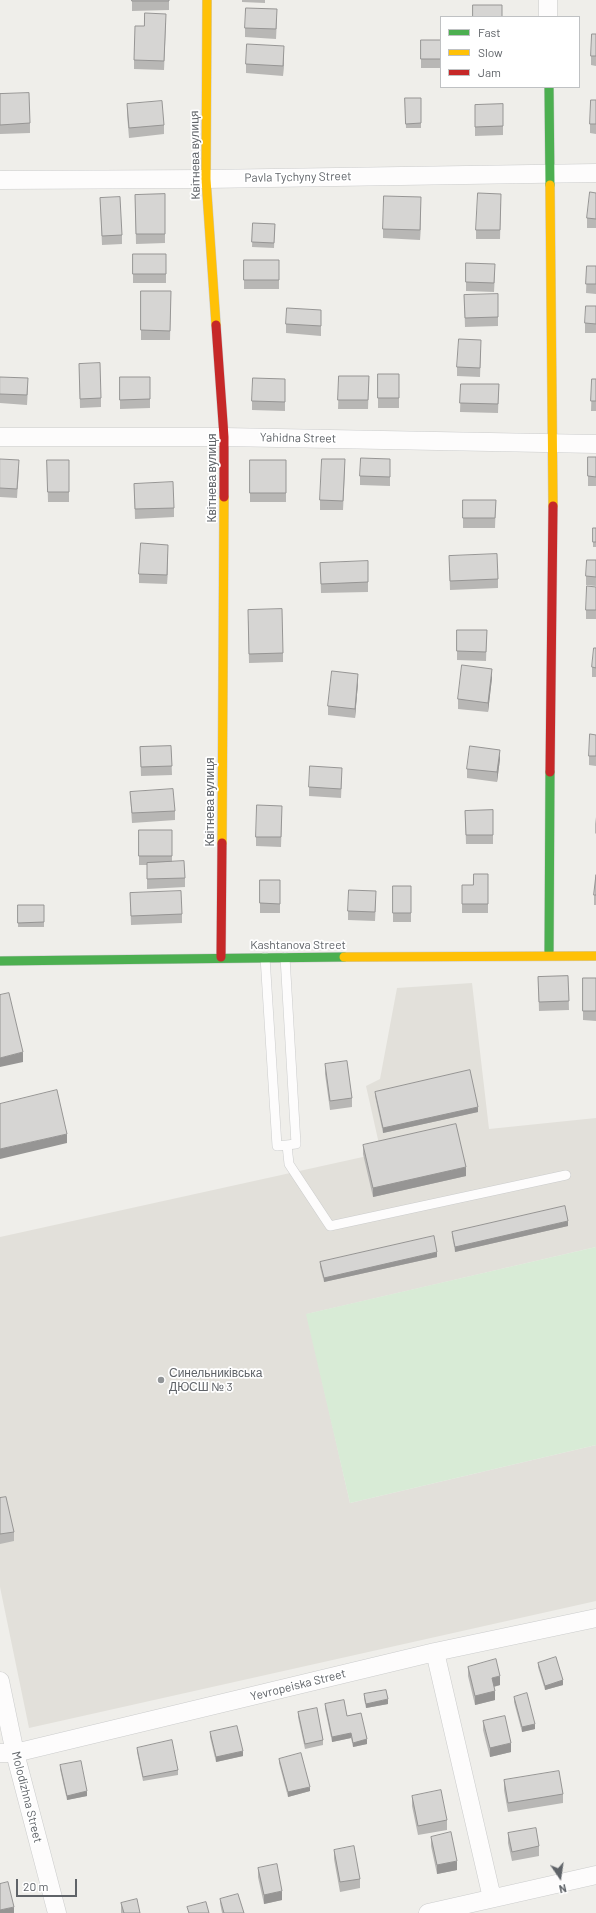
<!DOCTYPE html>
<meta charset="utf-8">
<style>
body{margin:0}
#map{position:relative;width:596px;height:1913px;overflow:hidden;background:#efeeea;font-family:Barlow,sans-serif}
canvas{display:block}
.legend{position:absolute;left:440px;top:16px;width:140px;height:72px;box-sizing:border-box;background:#fff;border:1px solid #bfc1c3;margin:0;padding:5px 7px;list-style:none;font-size:12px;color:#5f6368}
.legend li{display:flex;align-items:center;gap:8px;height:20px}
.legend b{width:20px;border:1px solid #bfc1c3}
.north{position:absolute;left:540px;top:1857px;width:40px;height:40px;-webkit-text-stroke:3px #fff;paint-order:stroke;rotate:167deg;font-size:11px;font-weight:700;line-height:16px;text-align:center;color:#5f6368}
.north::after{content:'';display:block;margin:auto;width:14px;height:18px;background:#5f6368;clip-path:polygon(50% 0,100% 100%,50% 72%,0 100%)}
.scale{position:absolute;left:16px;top:1879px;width:61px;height:18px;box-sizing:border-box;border:2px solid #5f6368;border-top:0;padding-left:5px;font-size:12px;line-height:14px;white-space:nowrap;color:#5f6368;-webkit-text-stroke:3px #fff;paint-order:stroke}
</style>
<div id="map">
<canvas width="596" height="1913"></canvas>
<ul class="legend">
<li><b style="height:5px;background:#4caf50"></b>Fast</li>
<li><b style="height:5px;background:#ffc107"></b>Slow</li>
<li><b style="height:5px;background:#c62828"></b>Jam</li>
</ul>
<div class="north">N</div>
<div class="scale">20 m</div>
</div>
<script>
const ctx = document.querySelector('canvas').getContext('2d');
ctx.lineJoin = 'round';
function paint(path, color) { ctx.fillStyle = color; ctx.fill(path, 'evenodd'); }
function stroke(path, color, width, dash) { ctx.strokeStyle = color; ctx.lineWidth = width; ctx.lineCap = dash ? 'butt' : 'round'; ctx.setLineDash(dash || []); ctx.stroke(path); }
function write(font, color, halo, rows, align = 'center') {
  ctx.font = font + ' Barlow,sans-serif'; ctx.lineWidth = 3.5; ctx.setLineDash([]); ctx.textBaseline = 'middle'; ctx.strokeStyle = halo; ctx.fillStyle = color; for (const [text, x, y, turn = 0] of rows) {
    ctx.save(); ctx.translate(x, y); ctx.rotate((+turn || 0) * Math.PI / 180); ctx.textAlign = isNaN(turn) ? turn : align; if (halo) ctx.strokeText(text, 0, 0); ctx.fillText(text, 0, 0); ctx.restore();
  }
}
const education = new Path2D(`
 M472,983L489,1129L596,1118V1247L307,1314L350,1503L596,1445V1601L29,1728L0,1587V1237L381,1153L366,1086L380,1079L397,988Z`);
const green = new Path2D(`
 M596,1247V1445L350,1503L306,1314Z`);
const lane = new Path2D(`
 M265,957L277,1146L296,1144L285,957
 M287,1145L289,1164L330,1226L566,1175`);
const street = new Path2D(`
 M548,0V17
 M0,180L206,179L596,173
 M0,437H224L596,444
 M435,1652L492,1898
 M0,1681L15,1753L57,1913
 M0,1753H15L435,1652L596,1618
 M428,1913L596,1875`);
const fast = new Path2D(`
 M549,87L550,185
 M549,955L550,772
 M0,961L344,957`);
const slow = new Path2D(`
 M207,0L206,179L216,325
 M550,185L553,506
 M222,843L224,497
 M344,957L596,956`);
const jam = new Path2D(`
 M216,325L224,437V497
 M550,772L553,506
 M221,957L222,843`);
const wall = new Path2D(`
 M132,0H169V10L132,11Z
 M242,0H265V3L242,2Z
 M277,19L276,39L245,37V28Z
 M166,23L164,70L134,69V60L144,26Z
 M596,34V66L591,65V56Z
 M421,40H441V68H421Z
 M284,55L283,76L246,73V64Z
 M0,94L30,123V133L0,134Z
 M405,98H421V128H406Z
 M596,100V134L590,133V124Z
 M127,104L164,125V134L129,138L127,114Z
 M503,104V135L475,136V105Z
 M596,193V228H587V218Z
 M165,194V243L136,244L135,195Z
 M100,198L122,235V244L102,245Z
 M501,203L500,239H476V230Z
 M421,207L420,240L383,238V229Z
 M253,223L275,224L274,248L252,247Z
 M133,254H166V283H133Z
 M244,260H279V289H244Z
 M587,266H596V294L586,293Z
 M495,273L494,292L466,291V282Z
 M141,291H171L170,340H141Z
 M464,295L498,317V326L465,327Z
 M596,306V333H585V323Z
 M321,319V336L286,333V324Z
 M481,349L480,377L457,376V367Z
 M79,364L101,398V407L80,408Z
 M378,374H399V408H378Z
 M339,376H369L368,409H338Z
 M0,377L28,387L27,405L0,403Z
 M120,377H150V408L120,409Z
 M592,379H596V411H591Z
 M461,384H499L498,413L460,412Z
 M285,388V411L252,410V401Z
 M596,457V486H588V476Z
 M47,460H69V502H48Z
 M250,460H286V502H250Z
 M0,468L19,469L17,498L0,497Z
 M345,469L343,510H320V500Z
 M390,469V486L360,485V476Z
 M134,484L174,508V517L135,519Z
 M496,500L495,528H463V518Z
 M593,528H596V547H593Z
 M168,554L167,584L139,583V574Z
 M449,556L498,579V588L450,590Z
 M596,560V586L586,585V576Z
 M320,563L368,582V592L321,593Z
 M596,587V619H586V610Z
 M248,620L283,653V662L249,663Z
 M457,630H487L486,661L457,660Z
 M596,648V677H592V667Z
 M492,678L488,712L458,709V699Z
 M358,683L355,718L328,715V706Z
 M596,735V766L589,765V756Z
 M171,746L172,775L141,776L140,747Z
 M500,759L497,782L467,778V769Z
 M342,777L341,798L309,796V787Z
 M130,792L175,811V820L132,823Z
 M493,810V844H466L465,811Z
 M282,815L281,847L256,846V837Z
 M596,817V834L595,833V824Z
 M139,830H172V862L185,878V887L147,889V865H139Z
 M488,874V913H462V885H473Z
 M596,875V905H594V895Z
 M260,880H280V913H260Z
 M393,886H411V922H393Z
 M130,893L182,914V923L131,925Z
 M376,901L375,921L348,920V911Z
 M18,905H44V927H18Z
 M568,976L569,1010L539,1011L538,977Z
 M583,978H596V1021L583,1020Z
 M325,1064L352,1098V1107L330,1110L325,1074Z
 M375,1092L478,1112L383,1133L375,1096Z
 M363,1145L466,1176L373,1197L363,1154Z
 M568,1226L455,1252L452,1236V1232Z
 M437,1257L324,1282L320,1267V1262Z
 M0,1498L14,1532V1541L0,1544Z
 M538,1663L563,1685L545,1690L538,1667Z
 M468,1667L500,1685L494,1687L495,1700L475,1705L468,1676Z
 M364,1694L388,1704L366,1708L364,1699Z
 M514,1697L535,1729L522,1732L514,1702Z
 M325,1704L347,1716L367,1744L353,1747L351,1738L332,1742L325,1709Z
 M298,1712L323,1740V1745L305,1749L298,1717Z
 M483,1721L511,1752L490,1757L483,1730Z
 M210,1732L243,1756L216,1762L210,1737Z
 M137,1748L178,1770V1775L143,1781L137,1752Z
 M279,1759L310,1791L288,1797L279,1763Z
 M60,1765L87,1796L67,1800L60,1769Z
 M504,1780L563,1794V1803L508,1812L504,1790Z
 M412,1796L447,1820V1830L418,1835L412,1806Z
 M508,1833L539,1846V1856L512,1861L508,1843Z
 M431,1837L457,1870L437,1874L431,1846Z
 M334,1850L360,1879V1888L340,1892L334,1859Z
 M258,1868L282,1900L264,1904L258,1877Z
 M220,1899L244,1913H222L220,1903Z
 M121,1903L140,1913H121Z`);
const shadedWall = new Path2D(`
 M284,46V55L283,76V66Z
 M421,197V207L420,240V230Z
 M168,545V554L167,584V575Z
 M492,669V678L488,712V703Z
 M358,674V683L355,718V709Z
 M500,750V759L497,782V772Z
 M23,1052V1062L0,1067V1058Z
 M478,1107V1112L383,1133V1128Z
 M67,1134V1143L0,1159V1149Z
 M466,1167V1176L373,1197V1188Z
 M568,1221V1226L455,1252V1247Z
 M437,1252V1257L324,1282V1278Z
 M500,1676V1685L492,1687V1678Z
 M563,1680V1685L545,1690V1686Z
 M495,1691V1700L475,1705V1696Z
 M388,1699V1704L366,1708V1704Z
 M535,1724V1729L522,1732V1727Z
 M351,1733V1738L332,1742V1737Z
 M367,1739V1744L353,1747V1743Z
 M511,1743V1752L490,1757V1748Z
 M243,1751V1756L216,1762V1757Z
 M310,1787V1791L288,1797V1792Z
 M87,1791V1796L67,1800V1796Z
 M457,1861V1870L437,1874V1865Z
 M282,1891V1900L264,1904V1895Z
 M14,1907V1913H0V1910Z`);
const building = new Path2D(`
 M132,0H169V1H132Z
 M473,5H502V17H473Z
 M246,8L277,9L276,29L245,28Z
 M145,13L166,14L164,61L134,60L135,26H144Z
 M592,34H596V56H591Z
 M421,40H441V59H421Z
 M247,44L284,46L283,66L246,64Z
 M29,93L30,123L0,125V94Z
 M405,98H421V123L406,124Z
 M591,100H596V124H590Z
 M162,101L164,125L129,128L127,104Z
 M503,104V126L475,127V105Z
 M590,192L596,193V219L587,218Z
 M478,193L501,194L500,230H476Z
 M165,194V234H136L135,195Z
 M384,196L421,197L420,230L383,229Z
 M120,197L122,235L102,236L100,198Z
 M253,223L275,224L274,243L252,242Z
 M133,254H166V274H133Z
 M244,260H279V280H244Z
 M466,263L495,264L494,283L466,282Z
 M587,266H596V284H586Z
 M141,291H171L170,331L141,330Z
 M498,294V317L465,318L464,295Z
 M586,306H596V324L585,323Z
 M287,308L321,310V326L286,324Z
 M459,339L481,340L480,368L457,367Z
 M100,363L101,398L80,399L79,364Z
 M378,374H399V398H378Z
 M339,376H369L368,400H338Z
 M0,377L28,378L27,395L0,394Z
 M120,377H150V399L120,400Z
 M253,378L285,379V402L252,401Z
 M592,379H596V401H591Z
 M461,384H499L498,404L460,403Z
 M588,457H596V477L588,476Z
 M361,458L390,459V477L360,476Z
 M0,459L19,460L17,489L0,488Z
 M322,459H345L343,501L320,500Z
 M47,460H69V492H48Z
 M250,460H286V493H250Z
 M173,482L174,508L135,509L134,484Z
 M463,500H496L495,518H463Z
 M593,528H596V542H593Z
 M141,543L168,545L167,575L139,574Z
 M497,554L498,579L450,581L449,556Z
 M587,560H596V577L586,576Z
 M368,561V582L321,584L320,563Z
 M587,586L596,587V610H586Z
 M282,609L283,653L249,654L248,610Z
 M457,630H487L486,652L457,651Z
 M594,648H596V668L592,667Z
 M462,665L492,669L488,703L458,699Z
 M332,671L358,674L355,709L328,706Z
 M590,734L596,735V756H589Z
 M171,746L172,766L141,767L140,747Z
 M470,746L500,750L497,772L467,769Z
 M310,766L342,768L341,789L309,787Z
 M173,789L175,811L132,813L130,792Z
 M257,805L282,806L281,837H256Z
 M493,810V835H466L465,811Z
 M139,830H172V856H139Z
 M184,861L185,878L147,879V863Z
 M474,874H488V904H462V885H473Z
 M596,875V895H594Z
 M260,880H280V904L260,903Z
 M393,886H411V913H393Z
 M349,890L376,891L375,912L348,911Z
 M181,891L182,914L131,916L130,893Z
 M18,905H44V922L18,923Z
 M568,976L569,1001L539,1002L538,977Z
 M583,978H596V1011H583Z
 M9,993L23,1052L0,1058V995Z
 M347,1061L352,1098L330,1101L325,1064Z
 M470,1070L478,1107L383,1128L375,1092Z
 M57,1090L67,1134L0,1149V1104Z
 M456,1124L466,1167L373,1188L363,1145Z
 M565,1206L568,1221L455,1247L452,1232Z
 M434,1236L437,1252L324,1278L320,1262Z
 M6,1497L14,1532L0,1534V1498Z
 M556,1657L563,1680L545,1686L538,1663Z
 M496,1659L500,1676L492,1678L495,1691L475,1696L468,1667Z
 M386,1690L388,1699L366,1704L364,1694Z
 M527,1693L535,1724L522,1727L514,1697Z
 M344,1700L347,1716L361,1713L367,1739L353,1743L351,1733L332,1737L325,1704Z
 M317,1708L323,1740L305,1744L298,1712Z
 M505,1716L511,1743L490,1748L483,1721Z
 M237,1726L243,1751L216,1757L210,1732Z
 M172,1740L178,1770L143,1777L137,1748Z
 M301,1753L310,1787L288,1792L279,1759Z
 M81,1761L87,1791L67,1796L60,1765Z
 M559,1771L563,1794L508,1803L504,1780Z
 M441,1790L447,1820L418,1826L412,1796Z
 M536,1828L539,1846L512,1852L508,1833Z
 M451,1832L457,1861L437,1865L431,1837Z
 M354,1846L360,1879L340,1882L334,1850Z
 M277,1864L282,1891L264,1895L258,1868Z
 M8,1882L14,1907L0,1910V1884Z
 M238,1894L244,1913H224L220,1899Z
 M137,1899L140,1913H124L121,1903Z
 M206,1902L209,1913H189L187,1907Z`);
const markers = [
 [161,1380,4,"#919496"]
];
const streetNames = [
 ["Квітнева вулиця",195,155,-91],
 ["Pavla Tychyny Street",298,177,-1],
 ["Yahidna Street",298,438,1],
 ["Квітнева вулиця",212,478,-90],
 ["Квітнева вулиця",210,802,-90],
 ["Kashtanova Street",298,945],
 ["Yevropeiska Street",298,1685,-14],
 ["Molodizhna Street",27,1797,76]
];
const poiNames = [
 ["Синельниківська",169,1373],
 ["ДЮСШ № 3",169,1387]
];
paint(education, '#e2e0da');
paint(green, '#d8ebd6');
stroke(lane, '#cbcccc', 10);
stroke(street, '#cbcccc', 19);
stroke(fast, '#cacacb', 10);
stroke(slow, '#cacacb', 10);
stroke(jam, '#cacacb', 10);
stroke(lane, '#fdfcfc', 9);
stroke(street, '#fdfcfc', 18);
stroke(fast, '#4caf50', 9);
stroke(slow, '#ffc107', 9);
stroke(jam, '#c62828', 9);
paint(wall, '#b8b7b5');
paint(shadedWall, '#969594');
paint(building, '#d6d5d3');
stroke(building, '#969594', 1);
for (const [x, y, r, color] of markers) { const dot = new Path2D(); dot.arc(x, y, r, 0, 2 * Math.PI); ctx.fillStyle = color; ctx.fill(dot); stroke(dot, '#fff', 1.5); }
write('12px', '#5f6368', '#fff', streetNames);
write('12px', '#5f6368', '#fff', poiNames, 'left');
</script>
